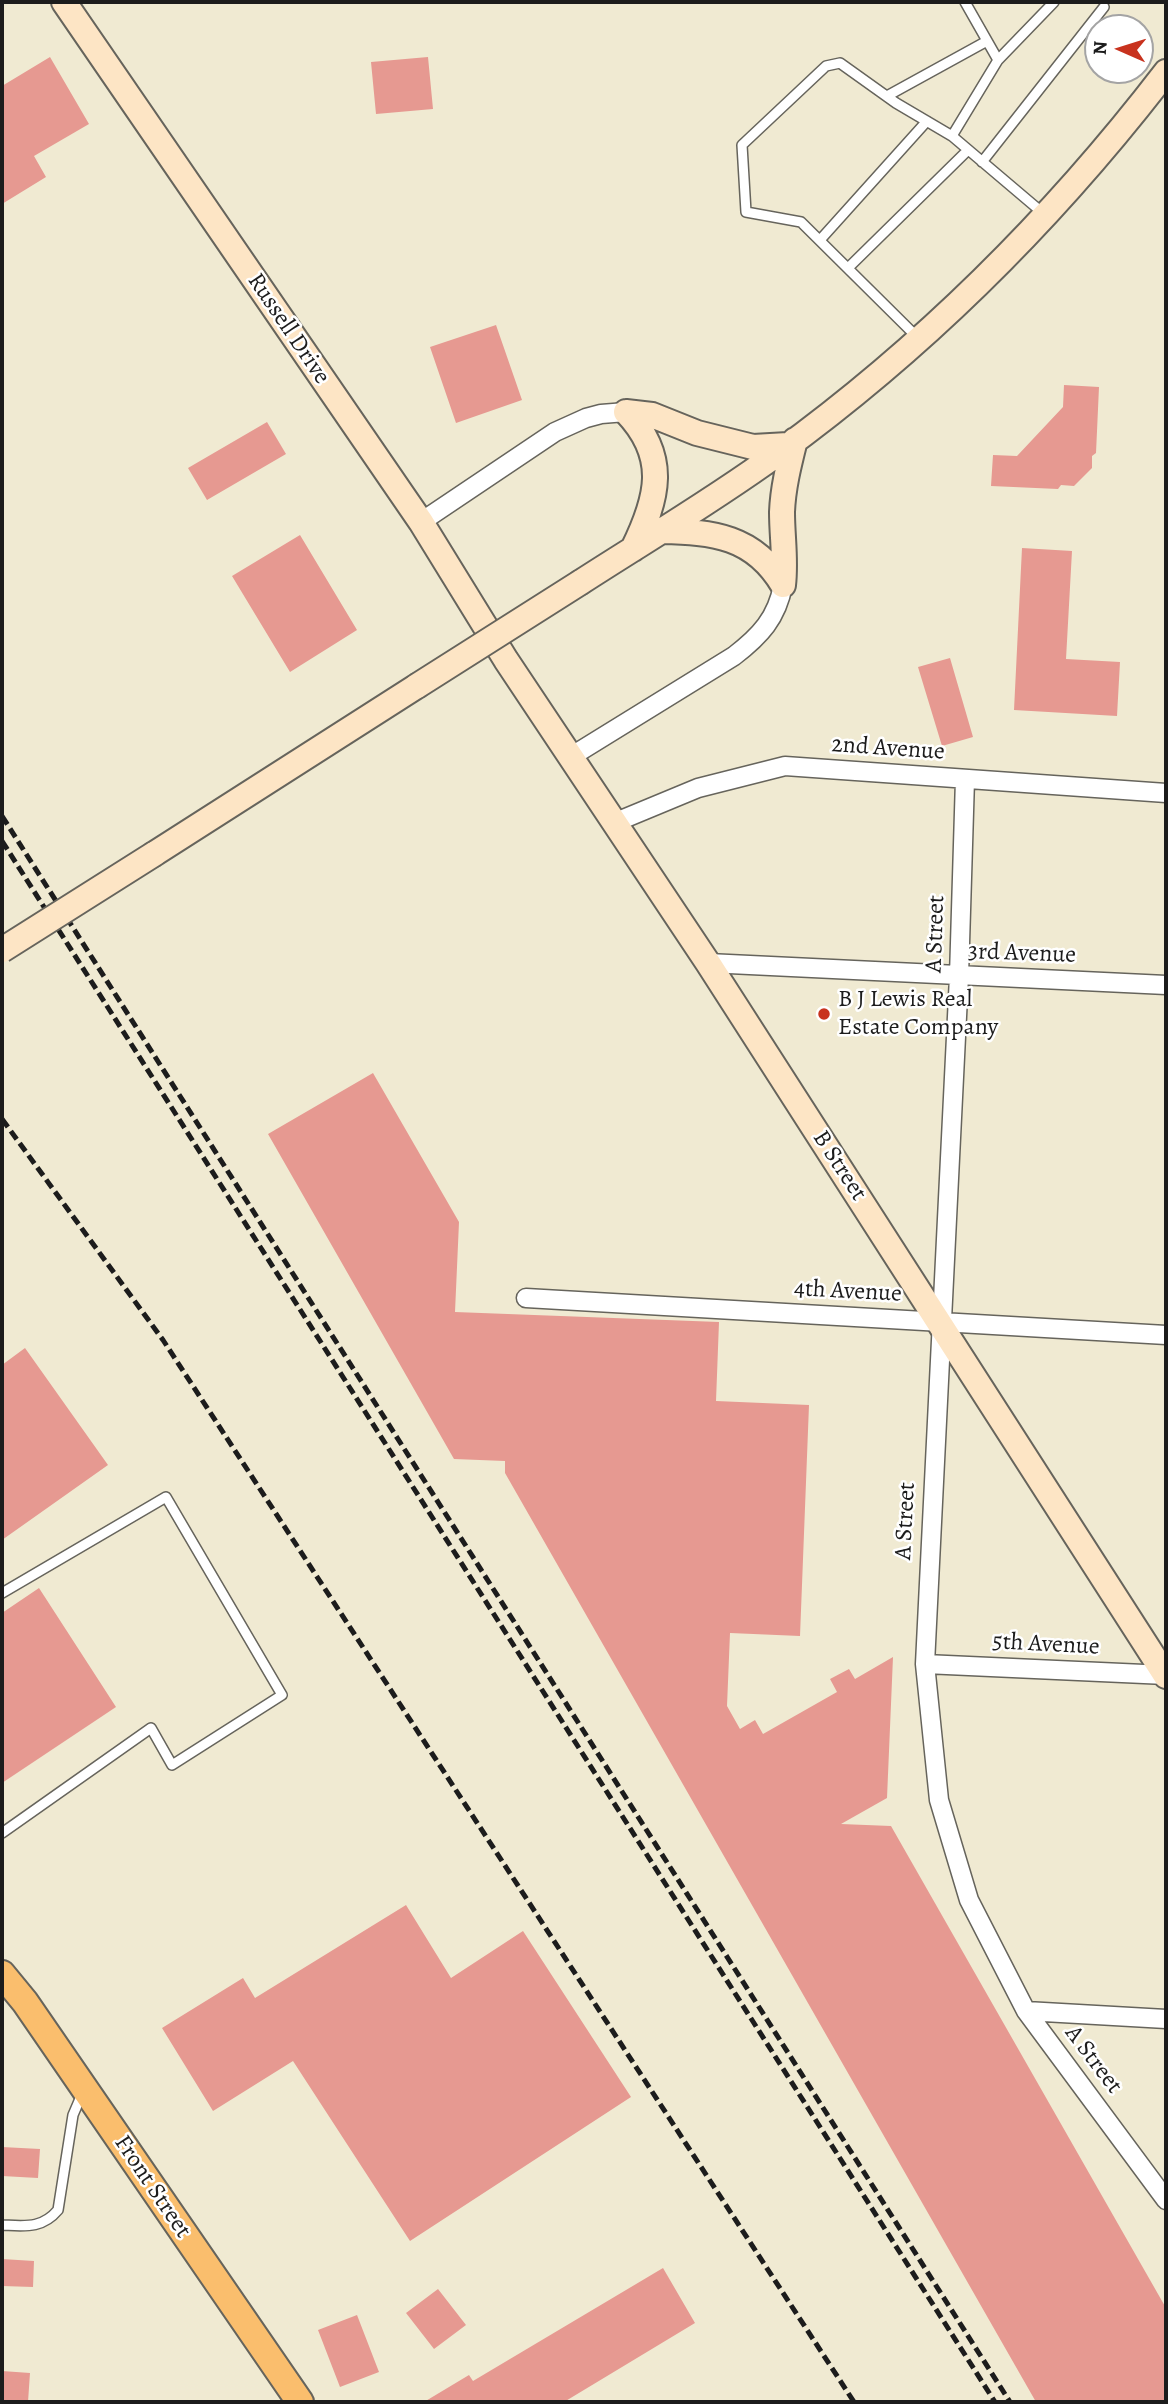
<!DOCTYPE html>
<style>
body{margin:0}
#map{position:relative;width:1168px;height:2404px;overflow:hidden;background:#f0ead2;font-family:Alegreya,serif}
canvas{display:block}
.frame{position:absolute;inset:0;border:4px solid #1c1c1c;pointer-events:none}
.north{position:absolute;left:1084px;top:14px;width:70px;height:70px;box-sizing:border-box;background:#fff;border:2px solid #a4a4a4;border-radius:50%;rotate:273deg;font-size:19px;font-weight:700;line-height:28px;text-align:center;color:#1c1c1c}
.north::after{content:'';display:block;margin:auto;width:24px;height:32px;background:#c8321e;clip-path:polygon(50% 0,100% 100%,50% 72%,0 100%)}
</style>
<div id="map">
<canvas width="1168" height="2404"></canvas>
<div class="frame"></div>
<div class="north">N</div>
</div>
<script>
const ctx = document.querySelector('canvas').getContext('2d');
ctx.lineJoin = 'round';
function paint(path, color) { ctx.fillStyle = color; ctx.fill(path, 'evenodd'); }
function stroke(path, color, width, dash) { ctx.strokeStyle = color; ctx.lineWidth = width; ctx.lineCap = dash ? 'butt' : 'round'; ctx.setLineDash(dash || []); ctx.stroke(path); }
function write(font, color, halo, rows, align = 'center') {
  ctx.font = font + ' Alegreya,serif'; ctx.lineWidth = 5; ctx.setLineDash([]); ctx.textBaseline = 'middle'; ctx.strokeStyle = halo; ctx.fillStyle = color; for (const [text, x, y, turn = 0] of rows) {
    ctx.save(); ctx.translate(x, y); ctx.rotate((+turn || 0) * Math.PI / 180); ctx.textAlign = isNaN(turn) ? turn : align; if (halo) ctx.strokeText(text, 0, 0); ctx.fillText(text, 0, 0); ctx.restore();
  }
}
const building = new Path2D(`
 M50,57L89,124L34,156L46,177L2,204V86Z
 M428,57L433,109L376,114L371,62Z
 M496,325L522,400L456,423L430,347Z
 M1064,385L1099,387L1096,453L1092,456V468L1074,486L1061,485L1058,489L991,486L993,455L1017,456L1063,407Z
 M267,422L286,454L207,500L188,468Z
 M300,535L357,630L290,672L232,576Z
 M1022,548L1072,551L1066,659L1120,662L1117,716L1014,710Z
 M950,658L973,737L942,746L918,667Z
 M373,1073L459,1222L455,1312L719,1322L716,1401L809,1405L800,1636L730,1633L727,1706L740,1729L755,1720L763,1734L837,1692L830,1679L849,1669L855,1679L893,1657L887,1798L841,1824L891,1826L1166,2308V2402H1036L505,1473V1461L454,1459L268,1134Z
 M25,1348L108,1465L2,1540V1365Z
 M39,1588L116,1707L2,1783V1613Z
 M406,1905L451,1978L523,1931L631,2097L410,2241L293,2061L213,2111L162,2028L243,1978L255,1998Z
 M2,2147L40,2149L38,2178L2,2176Z
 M2,2259L34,2261L33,2287L2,2286Z
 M663,2268L695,2323L564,2402H424L469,2375L473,2381Z
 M438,2289L466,2325L434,2349L406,2313Z
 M357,2315L379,2372L340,2387L318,2330Z
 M2,2371L30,2373L28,2402L2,2401Z`);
const lane = new Path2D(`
 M965,2L998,60
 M887,96L987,41
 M952,136L998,60L1054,2
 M982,162L1104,7
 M820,240L927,121
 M848,268L968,150
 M918,338L801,222L746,212L742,145L826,66L840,63L896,103L952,136L1044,214
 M2,1593L166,1497L282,1695L172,1765L151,1728L2,1833
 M2,2225C25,2226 42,2229 58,2210L73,2115L82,2094`);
const street = new Path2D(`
 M421,522L555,432L586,418L601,414L626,412
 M572,756L734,656C760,636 777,618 783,585
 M965,779L959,976L925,1664L939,1800L969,1900L1026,2011L1166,2200
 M616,822L698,788L785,766L1166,793
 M708,963L1166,985
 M526,1298L1166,1335
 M925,1664L1166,1675
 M1026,2011L1166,2019`);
const secondary = new Path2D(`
 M64,2L421,522L506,660L708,963L1166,1676
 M626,412L652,415L697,433L753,447L788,445
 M626,412C669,457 658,498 633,549
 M661,531C713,532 754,536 783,585
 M581,582C646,540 714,500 777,454C927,345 1053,219 1166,72
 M783,585C786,560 782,537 782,512C783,487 789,464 795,440
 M154,854L417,686`);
const primary = new Path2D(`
 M2,1974L25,2002L300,2402`);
const rail = new Path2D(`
 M2,816L1010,2402
 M2,841L995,2402
 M2,1119L163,1340L854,2402`);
const secondaryBridge = new Path2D(`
 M417,686L581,582
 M2,950L154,854`);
const markers = [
 [824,1014,7,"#c8321e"]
];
const streetNames = [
 ["Russell Drive",288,329,56],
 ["2nd Avenue",888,749,4],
 ["A Street",936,934,-88],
 ["3rd Avenue",1022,954,2],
 ["B Street",839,1166,57],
 ["4th Avenue",848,1292,3],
 ["A Street",906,1521,-87],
 ["5th Avenue",1046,1645,3],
 ["A Street",1093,2060,53],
 ["Front Street",152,2187,56]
];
const poiNames = [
 ["B J Lewis Real",838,1000],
 ["Estate Company",838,1028]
];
paint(building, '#e69991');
stroke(lane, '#66645c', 12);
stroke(street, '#66645c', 21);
stroke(secondary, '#66645c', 28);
stroke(primary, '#66645c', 30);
stroke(lane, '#fff', 9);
stroke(street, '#fff', 18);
stroke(secondary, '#fde5c5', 24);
stroke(primary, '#fabe6d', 26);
stroke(rail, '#1c1c1c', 5, [10, 5]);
stroke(secondaryBridge, '#66645c', 28, []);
stroke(secondaryBridge, '#fde5c5', 24);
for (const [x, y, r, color] of markers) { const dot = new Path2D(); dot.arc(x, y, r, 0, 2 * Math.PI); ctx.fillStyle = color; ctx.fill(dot); stroke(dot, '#fff', 2.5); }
write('24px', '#1c1c1c', '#fff', streetNames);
write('24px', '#1c1c1c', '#fff', poiNames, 'left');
</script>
